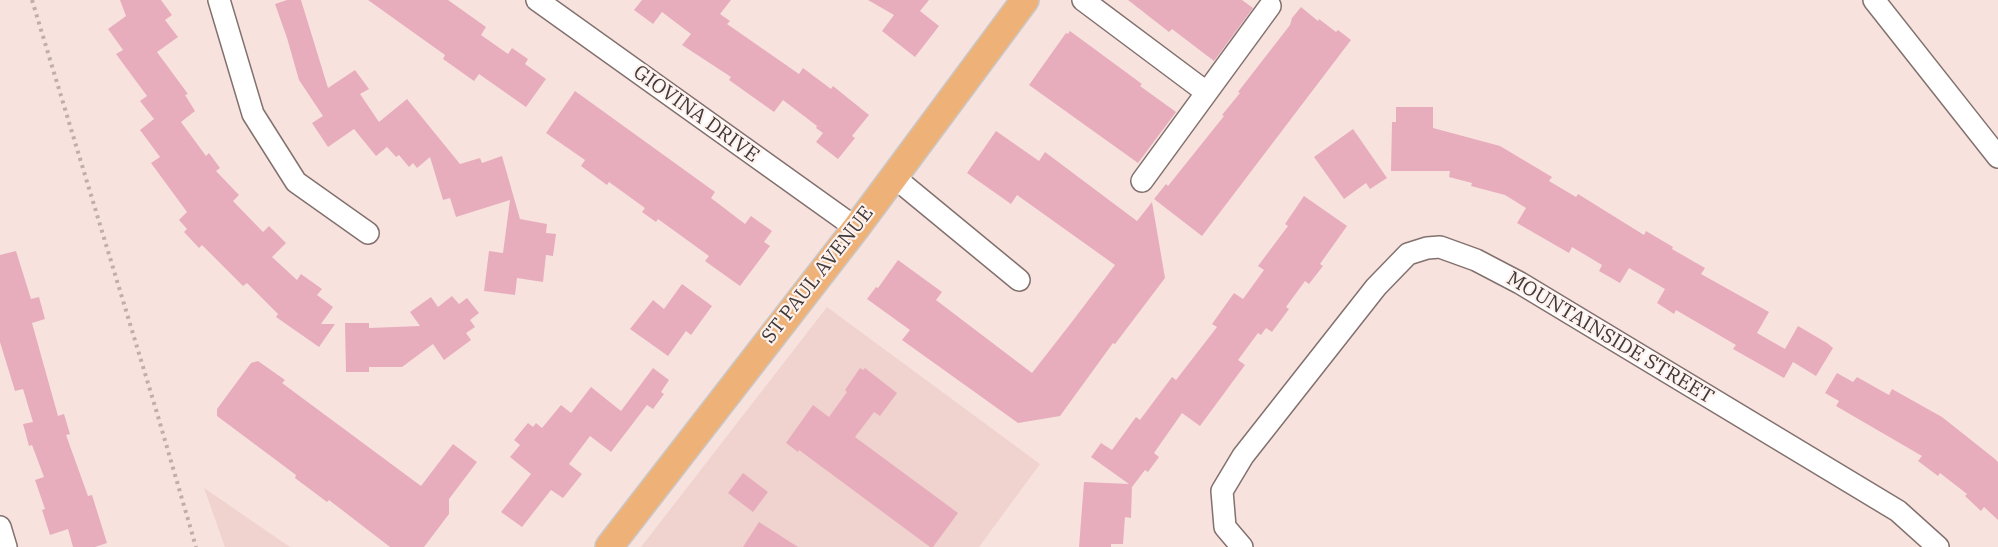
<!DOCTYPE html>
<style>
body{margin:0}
canvas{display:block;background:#f7e2de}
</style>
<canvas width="1998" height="547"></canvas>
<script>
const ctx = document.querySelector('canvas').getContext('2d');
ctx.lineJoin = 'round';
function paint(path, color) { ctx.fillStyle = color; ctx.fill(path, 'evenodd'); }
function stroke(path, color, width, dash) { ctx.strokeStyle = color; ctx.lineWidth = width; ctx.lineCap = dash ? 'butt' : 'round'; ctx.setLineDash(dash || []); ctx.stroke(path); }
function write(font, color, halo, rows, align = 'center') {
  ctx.font = font + ' "IBM Plex Serif",serif'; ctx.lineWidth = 4.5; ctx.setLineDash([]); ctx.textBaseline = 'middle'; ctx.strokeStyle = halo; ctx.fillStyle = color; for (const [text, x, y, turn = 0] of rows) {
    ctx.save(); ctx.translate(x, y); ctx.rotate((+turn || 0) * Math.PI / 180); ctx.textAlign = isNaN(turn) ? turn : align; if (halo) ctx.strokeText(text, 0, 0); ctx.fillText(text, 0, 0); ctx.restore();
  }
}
const built = new Path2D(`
 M827,307L1040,464L979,547H641Z
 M204,488L290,547H225Z`);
const building = new Path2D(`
 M120,0H161L172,15L165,20L178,37L157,52L188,94L185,95L195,111L181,122L206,156L209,153L220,168L216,171L239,195L233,201L263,232L269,226L286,243L272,257L297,280L301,274L322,289L317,295L333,307L321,324H335L319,347L276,317L278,314L247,283L243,286L202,245L199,248L184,232L187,229L179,220L187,212L151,163L160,157L140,130L154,119L140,101L147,96L116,54L123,50L108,29L126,16Z
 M287,0H301L328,88L355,70L369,89L360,94L379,122L407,99L460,164L480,158L482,163L502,156L520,219L547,224L546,233L556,234L553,256L546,255L543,282L517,278L515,295L484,291L489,251L503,253L510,200L456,217L450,198L443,200L430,157L417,168L413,163L409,167L399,155L396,157L387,147L376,156L354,129L328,147L312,123L323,116L299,80L287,38L275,4Z
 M368,0H448L486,27L481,35L508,54L512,48L528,59L525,64L546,79L526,107L479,74L474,81L443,59L445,55Z
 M642,0H731L720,14L730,21L727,24L799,74L803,68L831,89L833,86L869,115L852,136L855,138L838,159L816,142L823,133L816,128L817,126L783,100L774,112L729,80L731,77L682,45L691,34L662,12L653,24L634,10Z
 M868,0H929L920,11L939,26L915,57L882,31L894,15Z
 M1128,0H1242L1253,8L1214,61L1172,29L1169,32Z
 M1301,7L1318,21L1319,19L1336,32L1338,30L1351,40L1202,236L1154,199L1166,184L1168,186L1224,116L1222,115L1240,93L1238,92L1290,25L1292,18Z
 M1070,31L1142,84L1140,86L1176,112L1138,163L1029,85L1066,33L1068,34Z
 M575,91L715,192L711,198L745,224L751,216L772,231L764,242L770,246L740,286L705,261L709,256L658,219L656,222L642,212L645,208L609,182L607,185L581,166L585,160L546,133Z
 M1396,107H1433V128L1500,146L1552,177L1549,181L1576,197L1578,194L1644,235L1646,231L1673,247L1672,249L1705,268L1701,274L1769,312L1757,333L1785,349L1798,326L1827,343L1833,348L1816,376L1793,362L1784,378L1763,366L1733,349L1736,345L1676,310L1674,314L1657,303L1665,289L1629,268L1620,283L1599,271L1602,265L1572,247L1569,253L1517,223L1526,208L1505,195L1471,186L1472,183L1449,177L1450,171H1391L1392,122H1396Z
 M1353,129L1387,178L1370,189L1366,183L1344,199L1314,157Z
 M996,131L1039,161L1045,152L1137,221L1152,202L1165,278L1115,344L1113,343L1060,416L1018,423L902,340L910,330L867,299L876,287L878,288L898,260L942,292L936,300L1032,373L1071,323L1115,265L1017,195L1011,204L967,173Z
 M1304,196L1347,226L1320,264L1323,266L1309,284L1305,281L1286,307L1289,309L1272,332L1266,328L1261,335L1258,333L1238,360L1245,365L1200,426L1182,413L1154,453L1159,457L1148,472L1145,470L1132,487L1131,518L1125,517L1123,544H1111V547H1079L1084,482L1129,484L1091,457L1101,443L1112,450L1136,417L1140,420L1172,377L1176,380L1217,327L1212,324L1234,293L1243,299L1264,270L1258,266L1288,226L1285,224Z
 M16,251L31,299L39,297L45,319L32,323L58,416L64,414L70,434L66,435L88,496L92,495L107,543L95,547H73L68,529L50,535L42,510L45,509L35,480L44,477L32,445L29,446L23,424L33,422L23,389L15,391L0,342V255Z
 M682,284L712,306L691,335L686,331L668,356L630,329L653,300L664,309Z
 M452,296L459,304L467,298L479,313L470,320L475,327L466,333L471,340L444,360L433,344L402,367H369V372H346L345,323H369V328L420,326L410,312L431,297L438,307Z
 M258,361L285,380L282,383L421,486L453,444L477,462L449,499V514L424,547H390L329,500L327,502L295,478L296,475L217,416V409L251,363Z
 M653,368L669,380L661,392L664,394L653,409L647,405L611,452L590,436L569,464L582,474L563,498L551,490L522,527L501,512L531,474L510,457L520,445L514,440L528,423L533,427L536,423L542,428L561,405L571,413L591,387L621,411Z
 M860,368L863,370L865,368L897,393L880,416L874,412L855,437L958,513L933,547H930L799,450L798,452L786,443L813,405L829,417L847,392L845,390Z
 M1837,373L1853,382L1857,377L1889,395L1892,389L1942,417L1995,459L1998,462V520L1984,507L1981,511L1965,496L1967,494L1940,473L1938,476L1918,461L1922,456L1836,406L1839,401L1825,393Z
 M743,473L768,492L753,512L728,493Z
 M759,522L798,547H743Z`);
const path = new Path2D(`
 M32,0L157,413L196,547`);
const minor = new Path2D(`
 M219,0L253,114L296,182L368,233
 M537,0L856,228
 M1083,0L1206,92
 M1874,0L1998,157
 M894,177L1019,280
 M1142,181L1270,6
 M0,527L6,547
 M1242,547L1225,527L1222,491L1243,456L1376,287L1408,254L1427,248L1440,247L1476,260L1520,283L1898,511L1938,547`);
const major = new Path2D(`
 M609,547L856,228L1025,0`);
const streetNames = [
 ["GIOVINA DRIVE",696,114,36],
 ["ST PAUL AVENUE",818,275,-52],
 ["MOUNTAINSIDE STREET",1610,338,31]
];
paint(built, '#f0d3ce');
paint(building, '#e8adbc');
stroke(minor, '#83716e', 24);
stroke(major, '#cac8c7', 30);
stroke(path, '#bfaeaa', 4, [3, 4.5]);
stroke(minor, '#fff', 21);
stroke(major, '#eeb279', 27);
write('20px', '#413937', '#fef2ef', streetNames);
</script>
